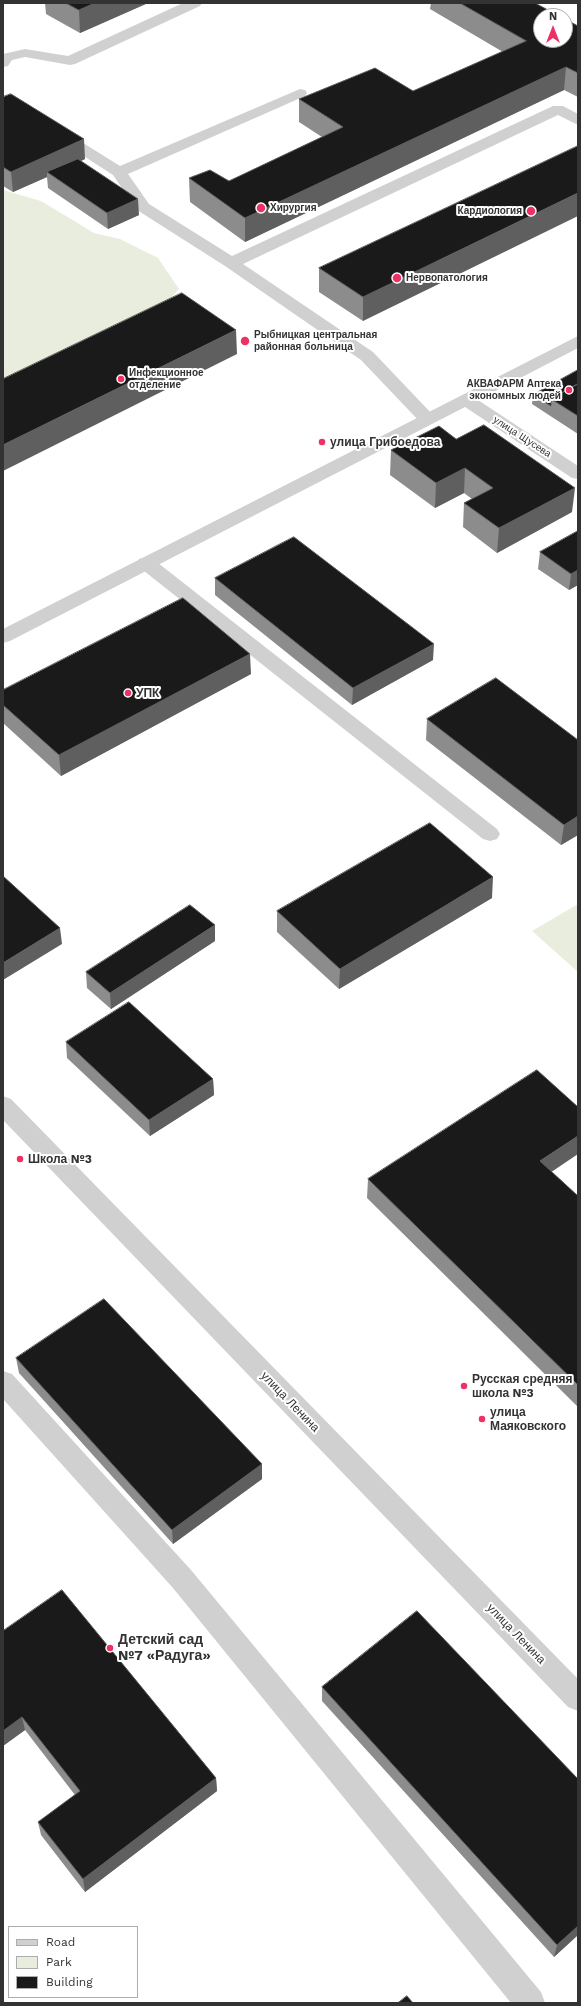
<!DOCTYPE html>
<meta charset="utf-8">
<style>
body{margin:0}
#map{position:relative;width:581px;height:2006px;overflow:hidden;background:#fff;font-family:"Work Sans",sans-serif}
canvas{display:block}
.frame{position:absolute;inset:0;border:4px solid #333;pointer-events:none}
.legend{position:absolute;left:8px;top:1926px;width:130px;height:72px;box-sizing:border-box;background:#fff;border:1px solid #adadad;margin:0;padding:5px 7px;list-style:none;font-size:12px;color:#333}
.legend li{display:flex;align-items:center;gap:8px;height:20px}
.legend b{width:20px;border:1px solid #adadad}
.north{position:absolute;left:533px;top:8px;width:40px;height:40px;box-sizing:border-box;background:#fff;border:1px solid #adadad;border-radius:50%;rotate:0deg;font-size:11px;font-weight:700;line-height:16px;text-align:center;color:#333}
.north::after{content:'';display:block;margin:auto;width:14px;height:18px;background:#ed3164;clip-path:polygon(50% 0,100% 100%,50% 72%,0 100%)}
</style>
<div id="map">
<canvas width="581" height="2006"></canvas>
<div class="frame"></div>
<ul class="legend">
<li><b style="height:5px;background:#d0d0d0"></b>Road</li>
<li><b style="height:11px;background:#e9edde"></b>Park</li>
<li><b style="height:11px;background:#1a1a1a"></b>Building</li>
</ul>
<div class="north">N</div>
</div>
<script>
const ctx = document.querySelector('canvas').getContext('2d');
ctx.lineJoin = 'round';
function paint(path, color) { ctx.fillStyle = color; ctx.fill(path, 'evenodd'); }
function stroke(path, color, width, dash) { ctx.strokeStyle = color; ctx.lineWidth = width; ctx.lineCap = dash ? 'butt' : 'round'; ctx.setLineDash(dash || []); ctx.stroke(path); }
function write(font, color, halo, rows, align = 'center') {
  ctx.font = font + ' "Work Sans",sans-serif'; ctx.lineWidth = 4; ctx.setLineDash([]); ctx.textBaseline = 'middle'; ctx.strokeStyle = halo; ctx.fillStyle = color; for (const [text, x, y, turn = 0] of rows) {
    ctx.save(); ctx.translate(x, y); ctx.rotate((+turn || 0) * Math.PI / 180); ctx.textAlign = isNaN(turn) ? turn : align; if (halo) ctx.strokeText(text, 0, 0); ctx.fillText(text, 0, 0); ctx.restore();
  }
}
const green = new Path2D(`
 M3,190L41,201L94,233L120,239L158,258L179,289L164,306L144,313L3,379Z
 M578,904V972L532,931Z`);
const service = new Path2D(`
 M183,3H202L200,6L75,64L70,65L25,57L12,60L8,66L3,67V54L25,49L68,56Z
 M300,89L305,90L307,93L305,96L128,174L149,204L232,256L553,106H563L578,114V125L558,115L243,264L373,352L433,415L436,419L433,423L427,424L421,423L361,360L225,266L137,210L113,175L54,137L51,134L54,131H64L120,166Z
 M146,557L153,559L497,829L500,834L497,839L490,841L483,839L139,567L137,563L139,559Z
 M3,1371L12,1374L191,1570L541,1992L545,2003H511L173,1588L3,1399Z`);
const minor = new Path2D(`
 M578,336V348L478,400L578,466V479L572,478L465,407L10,641L3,643V629Z
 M3,1096L11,1099L578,1679V1711L568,1707L3,1120Z`);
const wall = new Path2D(`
 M45,3H148L80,33L46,14Z
 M431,3H536H535L578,26V97L564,90L245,242L190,202L189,178L229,181L322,137L299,122V99L413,91L503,52L430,9Z
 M3,97L85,159L81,161L139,215L108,229L48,188L47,177L13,192L3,186Z
 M578,146L363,321L319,292V268Z
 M578,370V434L532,404L533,395Z
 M456,439L572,512L497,553L463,527L464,503L472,499L464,493L435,508L390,475L391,450Z
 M578,531V585L569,590L538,569L540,552Z
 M215,578L433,660L352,705L215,595Z
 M251,674L61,776L3,723V690Z
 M427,719L578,740V835L561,845L426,740Z
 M492,898L339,989L277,932V911Z
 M215,941L111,1009L87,988L86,972Z
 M66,1042L213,1079L214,1095L150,1136L67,1058Z
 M552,1172L578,1196V1407L367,1198L368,1179Z
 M16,1358L262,1464V1479L173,1544L19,1373Z
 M3,1631L216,1778L217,1791L85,1892L41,1835L38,1822L75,1795L25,1730L3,1746Z
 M322,1687L578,1779V1935L554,1957L322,1701Z`);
const shadedWall = new Path2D(`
 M95,3H148L80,33L79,10Z
 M566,67L564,90L245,242V218Z
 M84,139L85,159L51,175L47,172V177L13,192L11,172Z
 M578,193V216L363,321V297Z
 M138,199L139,215L108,229L107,213Z
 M236,330L237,354L3,471V445Z
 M465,468L464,493L435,508L436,483Z
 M575,488L572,512L497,553L499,528Z
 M578,570V585L569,590L571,574Z
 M434,644L433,660L352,705L353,688Z
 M250,654L251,674L61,776L59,755Z
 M578,816V835L561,845L564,825Z
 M493,877L492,898L339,989L340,969Z
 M215,925V941L111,1009L110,993Z
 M60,928L62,944L3,980V963Z
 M213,1079L214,1095L150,1136L149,1120Z
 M578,1136V1154L538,1181L540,1161Z
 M262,1464V1479L173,1544L172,1530Z
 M22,1717L25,1730L3,1746V1731Z
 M216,1778L217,1791L85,1892L83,1879Z
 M578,1926V1935L554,1957L557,1945Z`);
const building = new Path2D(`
 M66,3H95L79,10Z
 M460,3H535L559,16H541V40H565V19L578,26V73L566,67L245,218L189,178L210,170L229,181L343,127L299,99L375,68L413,91L526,41Z
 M11,94L84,139L11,172L3,167V97Z
 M578,146V193L363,297L319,268Z
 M78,159L138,199L107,213L47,172Z
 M182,293L236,330L3,445V379Z
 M578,370V384L551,399V406L533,395Z
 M578,384V416L551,399Z
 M484,425L575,488L499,528L464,503L493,488L465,468L436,483L391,450L439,426L456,439Z
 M578,531V570L571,574L540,552Z
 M294,537L434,644L353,688L215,578Z
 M183,598L250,654L59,755L3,705V690Z
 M496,678L578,740V816L564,825L427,719Z
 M430,823L493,877L340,969L277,911Z
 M3,876L60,928L3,963Z
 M190,905L215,925L110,993L86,972Z
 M129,1002L213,1079L149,1120L66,1042Z
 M537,1070L578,1107V1136L540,1161L578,1196V1385L368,1179Z
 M104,1299L262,1464L172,1530L16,1358Z
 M62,1590L216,1778L83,1879L38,1822L80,1791L22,1717L3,1731V1631Z
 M417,1611L578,1779V1926L557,1945L322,1687Z
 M407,1996L413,2003H398Z`);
const markers = [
 [261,208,5,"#ed3164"],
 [531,211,5,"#ed3164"],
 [397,278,5,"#ed3164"],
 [245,341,5,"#ed3164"],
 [121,379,4,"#ed3164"],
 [569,390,4,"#ed3164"],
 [322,442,4,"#ed3164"],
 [128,693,4,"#ed3164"],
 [20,1159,4,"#ed3164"],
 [464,1386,4,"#ed3164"],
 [482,1419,4,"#ed3164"],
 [110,1648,4,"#ed3164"]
];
const farPoinames = [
 ["Хирургия",270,208],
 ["Кардиология",522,211,"right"],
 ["Нервопатология",406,278],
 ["Рыбницкая центральная",254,335],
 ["районная больница",254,347],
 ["Инфекционное",129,373],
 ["отделение",129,385],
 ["АКВАФАРМ Аптека",561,384,"right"],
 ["экономных людей",561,396,"right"]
];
const farStreetnames = [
 ["улица Щусева",522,437,33]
];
const poiNames = [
 ["улица Грибоедова",330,442],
 ["УПК",136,693],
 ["Школа №3",28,1159],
 ["Русская средняя",472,1379],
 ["школа №3",472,1393],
 ["улица",490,1412],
 ["Маяковского",490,1426]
];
const streetNames = [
 ["улица Ленина",290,1402,46],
 ["улица Ленина",516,1634,46]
];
const nearPoinames = [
 ["Детский сад",118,1640],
 ["№7 «Радуга»",118,1656]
];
paint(green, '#e9edde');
paint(service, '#d0d0d0');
paint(minor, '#d0d0d0');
paint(wall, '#8c8c8c');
paint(shadedWall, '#5f5f5f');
paint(building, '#1a1a1a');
stroke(building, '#5f5f5f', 1);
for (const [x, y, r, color] of markers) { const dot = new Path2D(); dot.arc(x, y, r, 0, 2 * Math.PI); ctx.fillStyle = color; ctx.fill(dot); stroke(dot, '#fff', 1.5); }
write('bold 10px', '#333', '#fff', farPoinames, 'left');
write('10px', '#333', '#fff', farStreetnames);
write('bold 12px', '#333', '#fff', poiNames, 'left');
write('12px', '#333', '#fff', streetNames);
write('bold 14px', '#333', '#fff', nearPoinames, 'left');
</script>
